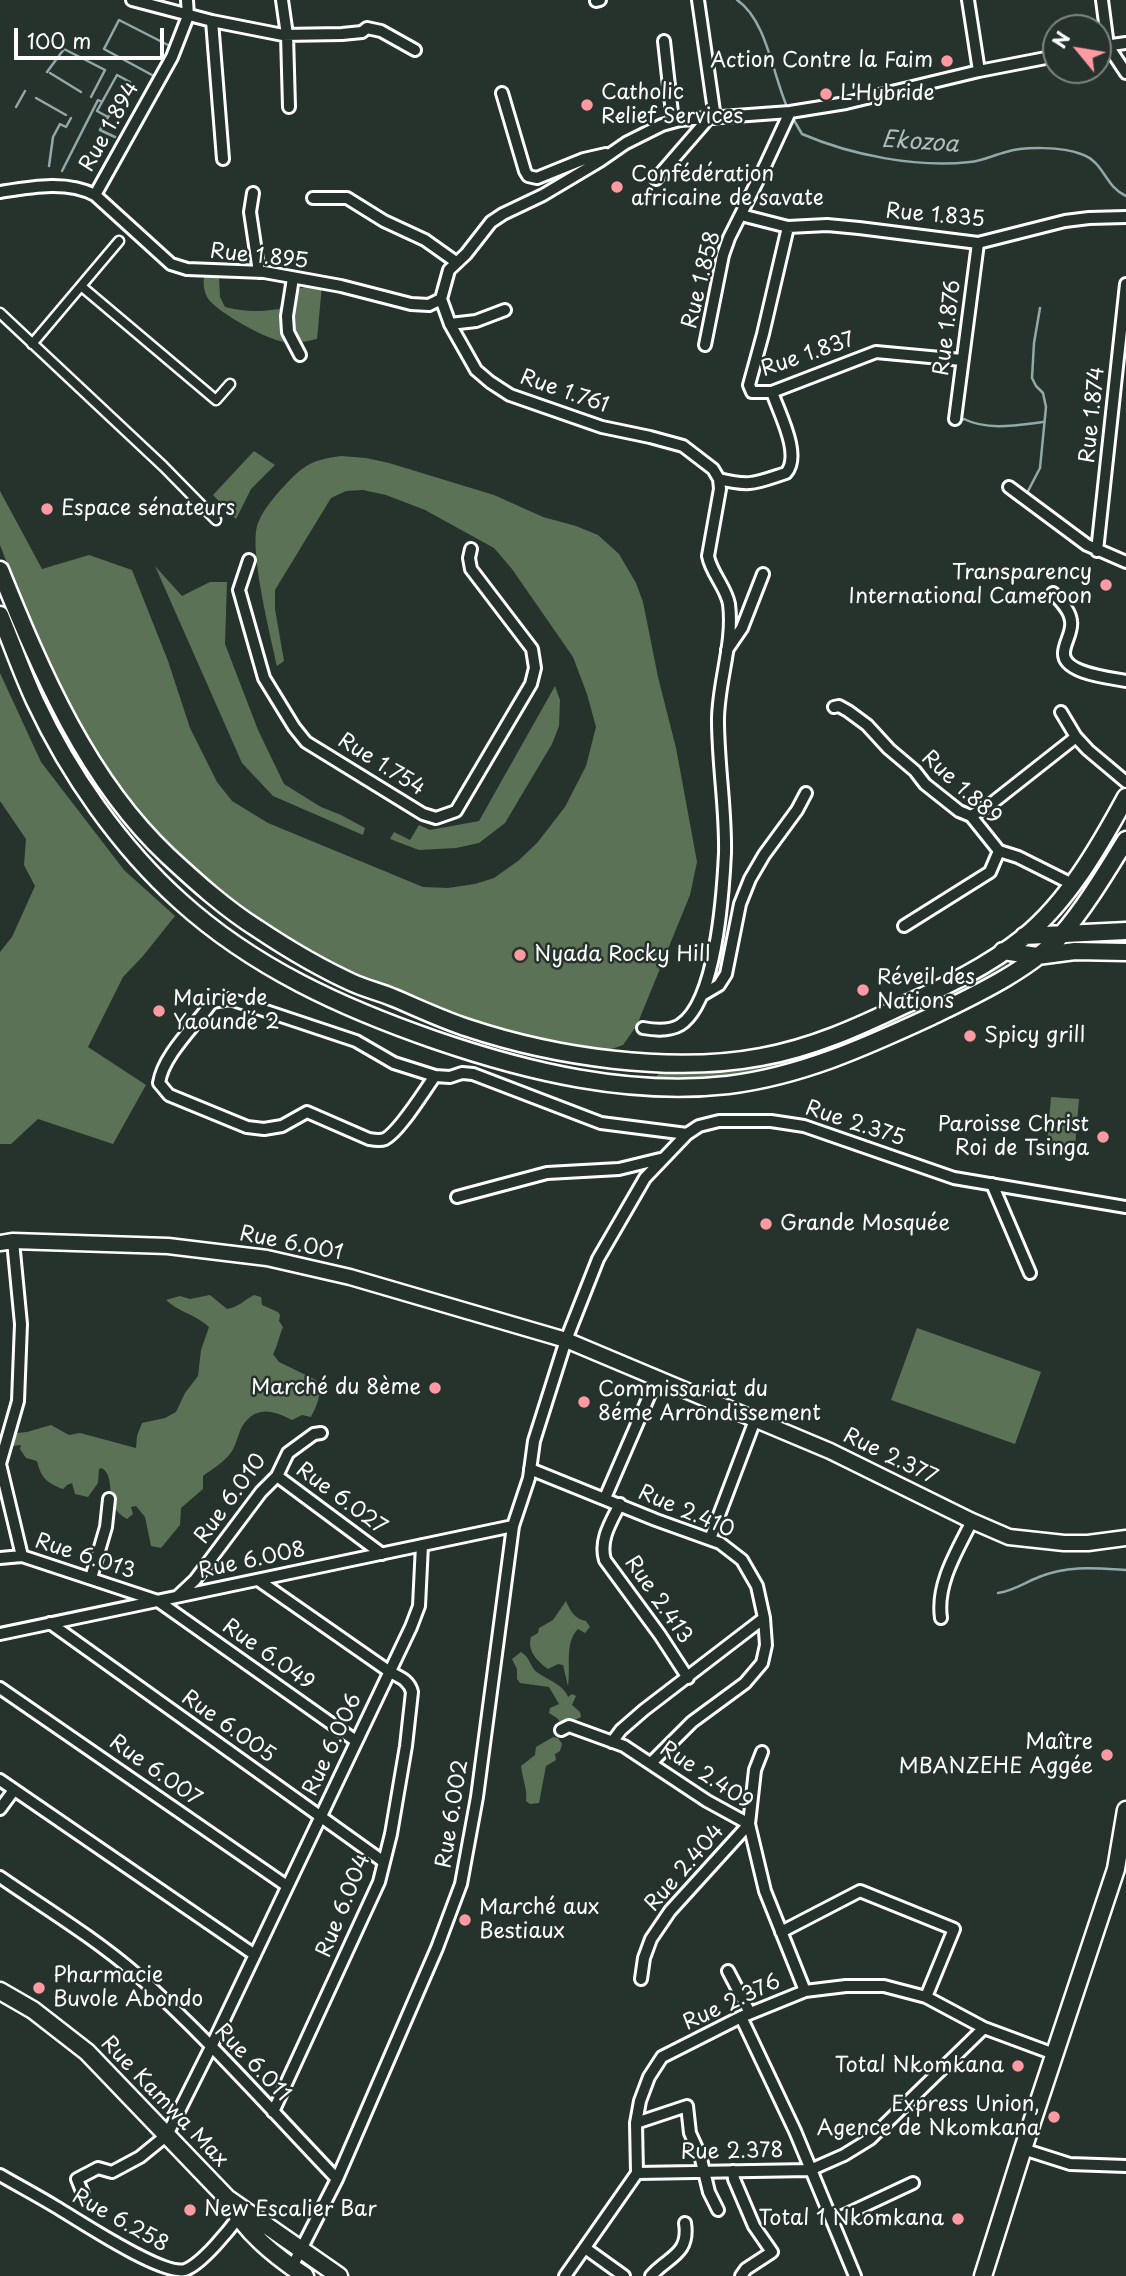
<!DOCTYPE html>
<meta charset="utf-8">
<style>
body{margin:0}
#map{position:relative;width:1126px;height:2276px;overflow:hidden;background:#26332d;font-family:"Playpen Sans",sans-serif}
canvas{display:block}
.north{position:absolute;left:1042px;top:14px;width:70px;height:70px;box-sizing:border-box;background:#26332d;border:2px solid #7d8581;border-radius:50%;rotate:300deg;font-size:19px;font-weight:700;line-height:28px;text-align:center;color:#fff}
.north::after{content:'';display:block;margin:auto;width:24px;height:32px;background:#ff9aa2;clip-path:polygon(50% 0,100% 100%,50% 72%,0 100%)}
.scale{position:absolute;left:14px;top:28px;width:150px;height:32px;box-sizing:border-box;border:4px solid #fff;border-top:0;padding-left:9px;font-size:21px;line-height:24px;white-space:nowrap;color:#fff;-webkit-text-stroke:5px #26332d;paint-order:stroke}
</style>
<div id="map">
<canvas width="1126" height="2276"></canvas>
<div class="north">N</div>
<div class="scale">100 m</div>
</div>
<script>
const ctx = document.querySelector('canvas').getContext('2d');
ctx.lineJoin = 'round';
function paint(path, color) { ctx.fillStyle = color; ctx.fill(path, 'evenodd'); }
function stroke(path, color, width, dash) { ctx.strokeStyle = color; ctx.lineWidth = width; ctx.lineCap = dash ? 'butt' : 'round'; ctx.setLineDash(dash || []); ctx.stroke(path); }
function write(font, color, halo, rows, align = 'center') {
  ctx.font = font + ' "Playpen Sans",sans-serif'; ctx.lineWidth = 5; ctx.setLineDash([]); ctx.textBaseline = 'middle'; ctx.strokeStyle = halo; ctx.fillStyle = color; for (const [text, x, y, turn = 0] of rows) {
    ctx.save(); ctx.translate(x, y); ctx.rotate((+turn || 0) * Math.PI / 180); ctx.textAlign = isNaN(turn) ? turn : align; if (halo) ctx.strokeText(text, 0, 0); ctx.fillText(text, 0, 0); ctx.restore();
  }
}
const green = new Path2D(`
 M205,274L219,277L220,297L225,307C244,312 260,312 279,309C293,290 298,286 322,285L317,339C308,341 295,344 285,342C267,340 221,314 209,300C204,293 202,282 205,274Z
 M254,451L275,465L251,489L236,519L213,495Z
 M341,456L366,458L389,463L494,495L543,517L576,526L598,535L619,554L636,583L643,602L658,677L676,748L697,862L690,895L637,1025L623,1045L609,1050L499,1030L455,1016L355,978L295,948L224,900L145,826L77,726L49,672L0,545V491L42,569L89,555L132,570L168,661L190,728L217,782L232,801L268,823L423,887L448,888L475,884L494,878L518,861L537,843L565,807L586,766L596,727L587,694L573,657L512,569L494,548L425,510L386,495L363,490L346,491L331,498L275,590V609L284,661L277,666C271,637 248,548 258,523C264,508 275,496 286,484C305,464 313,460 341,456Z
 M155,566L182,596L210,582H227L225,644L258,730L284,784L321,807L341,815L365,828L363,835L273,796L242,763Z
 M0,673L41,762L124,870L175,916L143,956L123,977L88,1047L146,1085L113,1144L38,1119L11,1144H0V952L12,937L35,886L24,865L26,839L0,801Z
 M555,686L560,700L559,726L552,744L505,823L479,843L456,848L419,850L390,839L394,832L410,840L419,825L430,830L479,821Z
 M1004,960L1007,961V964L960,993L833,1051L773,1069L731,1075L682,1079L654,1078L659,1074H698L753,1068L823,1050L950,993Z
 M1051,1097L1079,1099L1074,1158L1046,1155Z
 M210,1295L227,1309C239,1307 244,1300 254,1295L261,1297L262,1305L278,1312L280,1315L279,1321L283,1327C279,1336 277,1348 273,1354L279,1362L316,1380C323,1393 317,1405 311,1417L302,1415L292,1420C274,1411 257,1405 243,1425C238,1433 237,1443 232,1451C225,1462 212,1469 203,1476V1489L181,1508L180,1525L161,1548L151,1546L145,1517L136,1506L131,1507L133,1514L127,1519C101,1505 118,1479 102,1468L99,1469L98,1483L88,1497L75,1494L72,1483L67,1485L63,1489C47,1483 41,1478 37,1461L26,1458L20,1449L21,1445L13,1446L9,1443V1440L17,1433L27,1432L51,1425L69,1435L80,1433L136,1448L137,1436L142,1423L165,1418L176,1412L185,1393L198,1376L201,1350L209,1327C197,1315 178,1312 166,1300L180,1296L190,1299Z
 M917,1328L1041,1372L1015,1444L891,1400Z
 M566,1601C570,1611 575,1619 586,1621L590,1627L585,1633L578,1629C564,1643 571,1668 568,1686L563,1665L558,1664L548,1669C537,1661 527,1651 531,1637L538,1633L539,1628L553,1620Z
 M521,1652C531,1658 530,1668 538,1673C548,1680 564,1685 568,1697L572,1694L576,1696L572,1705L580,1712L581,1717L563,1726L557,1718L549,1713L550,1708L559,1704L549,1687L520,1683L517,1679V1669L512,1659Z
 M553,1737L558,1738L562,1744L560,1751L555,1754L556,1760L546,1766L539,1803L530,1804L526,1801C528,1791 522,1777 521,1766L535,1755L536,1747Z`);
const stream = new Path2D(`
 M737,0C767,20 773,77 788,109
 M47,72L64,49L105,70L91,97
 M50,73L81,92
 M152,75L104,49L119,20L170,46
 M36,98L66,115
 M16,107L25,91
 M791,115L802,134C851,155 916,168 970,162C982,161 994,155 1006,152C1024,146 1063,147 1081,154C1105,162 1104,186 1126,196
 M108,117L97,111L117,75L130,82L100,130L115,137
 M49,166L53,137L60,124L66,127L71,118
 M62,171L98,100L102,102
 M957,422L964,419C988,431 1018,425 1043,422
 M1027,493L1040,468L1046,407L1043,393L1036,386L1032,378L1034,343L1040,308
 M998,1593C1013,1591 1024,1583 1039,1577C1068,1565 1095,1568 1126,1570`);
const pedestrian = new Path2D(`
 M81,286L216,400L230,384
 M0,313L163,466L216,520
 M32,344L119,241`);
const minor = new Path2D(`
 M132,0L212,21L283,35L342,34L362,32L367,28L381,31L415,50
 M282,0L287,35L289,107
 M698,0L715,118
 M968,0L979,71
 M1102,0L1108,46L1126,73
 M596,1L600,0
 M212,21L223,159
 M664,41L673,122
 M1098,47L1126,43
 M502,93L525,171L528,176L537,178L584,159L606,154
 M656,179L708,119
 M0,192C31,187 67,180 95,195L171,264L187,269L264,272L341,286L411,304L429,305L441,299
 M253,193L250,212L259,272
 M95,195L172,57L188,16L187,0
 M313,198H347L384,221L425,240L456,262
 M741,215L788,227L827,225L859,228L978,243L1065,221L1089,218L1126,217
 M788,227L763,334L749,385L752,392H772L876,352L962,360
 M293,278L287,316L288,332L300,355
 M450,324L476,321L505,310
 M705,345L723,255L729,238L765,166L790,112
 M955,419L978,243
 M719,479C751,487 755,483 786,473C802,455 779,413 772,392
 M1009,487L1087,545L1126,562
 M1097,551L1126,284
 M249,560L239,590L264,678L294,727L306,742L423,814L436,818L456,811L531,684L535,668L532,649L471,569L469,558L471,549
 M1053,593C1060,601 1070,610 1071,621C1073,632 1064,643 1064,653C1063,674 1112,678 1126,681
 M727,650L742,628L763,574
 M834,707L839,706L848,711L867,725L889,749L915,771L925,784L959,811L971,816L999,851L1018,857L1072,884
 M1061,712L1076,737L1088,750L1126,782
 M971,816L991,804L1076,737
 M904,926L990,872L999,851
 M702,995L719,985L726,974L740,904L750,879L764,855L797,810L806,793
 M643,1028C654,1030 670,1031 680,1025C716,1002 723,894 725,853C726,809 718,765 718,720C718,682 734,643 729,604C726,587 711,573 708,556L720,489L719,479L713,469L683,446L650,437L602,427L510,395L490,382L476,370L450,324L441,299L449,270L466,254L491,222L503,214L543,195L600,161L626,143L662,125L680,120L790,112L846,103L979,71L1056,56
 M435,1076C424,1091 400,1131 385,1139C380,1141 375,1140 369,1139L307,1112L282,1126L264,1129L247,1127L169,1095L159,1083C163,1055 196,1025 212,1002L230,999L356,1041L394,1063L435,1076L450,1077L462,1073L473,1074L601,1123L687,1134
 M992,1184L1030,1273
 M457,1197L547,1173L619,1169L660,1159
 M13,1241L21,1324L18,1401L0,1464L22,1556
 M530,1469L656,1520L720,1543L742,1560L757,1586L764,1618L766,1645L762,1663L745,1683L692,1722L651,1763
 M277,1476L382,1554
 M605,1498L656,1380
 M620,1504C611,1522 599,1540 605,1560L660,1635L688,1678
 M710,1539L755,1420
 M0,1558L22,1556L158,1601L356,1741
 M91,1578L106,1527L109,1499
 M258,1580L390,1672C399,1677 409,1680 412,1692L406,1746L391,1834L379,1882L273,2112
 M178,1596L195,1580L261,1492L277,1476L288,1453L314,1434L321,1433
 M941,1618C936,1584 957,1551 972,1521
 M50,1623L384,1862
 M0,1634L513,1526
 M0,1688L287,1886
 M561,1730L569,1726L624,1746L707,1801L749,1824L765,1891L805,1991
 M612,1742L621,1730L644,1710L764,1618
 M0,1780L255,1955
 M0,1809L14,1790
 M0,1877C45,1908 93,1937 135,1973C207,2037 271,2110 337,2179
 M781,1932L860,1891L954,1929L926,1997
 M728,1971L750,2013
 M641,1979L644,1958L651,1939L670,1911L749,1824L755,1770L762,1752
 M741,2017L795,2131L855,2276
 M636,2123L687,2106L690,2133L700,2155L709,2192L718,2210
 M1023,2149L1070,2164L1126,2166
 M733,2171L734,2179L754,2226L772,2252L746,2269L741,2276
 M637,2173L810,2170L844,2155L870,2139L984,2028
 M0,2175C19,2186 38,2196 56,2207C78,2220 162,2276 185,2270C202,2264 230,2229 241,2214
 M83,2194L77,2179L98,2168L112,2172L140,2157L167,2135L211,2047L411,1627L419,1606L422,1545
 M832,2221L913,2183
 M585,2248L624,2276
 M292,2267L337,2179L437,1948L461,1884L477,1797L513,1526L529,1478L534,1441L566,1340L598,1259L645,1178L687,1134L699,1126L719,1121H771L804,1126L954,1178L1126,1207
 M565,2276L637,2173L636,2123L640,2101L649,2077L662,2057L741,2017L805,1991L846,1986H884L926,1997L984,2028L1054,2054
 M651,2276C667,2257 690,2255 685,2223`);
const tertiary = new Path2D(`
 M0,1243L13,1241L168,1246L267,1258L350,1277L566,1340L830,1451L972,1521L1009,1537L1064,1543H1088L1126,1538`);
const secondary = new Path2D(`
 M0,570C41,671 87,780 168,856C196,882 226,909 258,929C288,949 320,968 353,983C366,989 380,992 394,998C418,1008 443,1020 468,1028C555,1057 671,1074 761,1057C812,1048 858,1027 904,1005C946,986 988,966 1024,937C1068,901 1099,847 1126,797
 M0,615C12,644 22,673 35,701C69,774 120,847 180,901C254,968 343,1008 435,1040C528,1072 629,1096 728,1085C801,1076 865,1047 930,1017C971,997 1032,969 1062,934C1086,906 1106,872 1126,840
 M1024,936L1126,931
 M1003,951L1037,956L1075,951L1126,952
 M0,1991L33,2010L87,2052L227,2198L339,2276
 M228,2200C245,2232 275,2256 305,2276
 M983,2276L1023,2149L1116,1869L1126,1810`);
const markers = [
 [947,61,7,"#ff9aa2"],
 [826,94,7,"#ff9aa2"],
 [587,105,7,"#ff9aa2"],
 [617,187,7,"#ff9aa2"],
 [47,509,7,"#ff9aa2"],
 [1106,585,7,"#ff9aa2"],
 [520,955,7,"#ff9aa2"],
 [863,990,7,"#ff9aa2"],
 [159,1011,7,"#ff9aa2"],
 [970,1036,7,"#ff9aa2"],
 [1103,1137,7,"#ff9aa2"],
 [766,1224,7,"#ff9aa2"],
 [435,1388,7,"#ff9aa2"],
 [584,1402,7,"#ff9aa2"],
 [1107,1755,7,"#ff9aa2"],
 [465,1920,7,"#ff9aa2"],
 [39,1988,7,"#ff9aa2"],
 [1018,2066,7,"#ff9aa2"],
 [1054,2117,7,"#ff9aa2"],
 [190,2210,7,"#ff9aa2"],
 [958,2219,7,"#ff9aa2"]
];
const poiNames = [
 ["Action Contre la Faim",933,61,"right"],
 ["Catholic",601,93],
 ["Relief Services",601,117],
 ["L'Hybride",840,94],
 ["Confédération",631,175],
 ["africaine de savate",631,199],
 ["Espace sénateurs",61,509],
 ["Transparency",1092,573,"right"],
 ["International Cameroon",1092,597,"right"],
 ["Nyada Rocky Hill",534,955],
 ["Réveil des",877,978],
 ["Nations",877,1002],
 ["Mairie de",173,999],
 ["Yaoundé 2",173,1023],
 ["Spicy grill",984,1036],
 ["Paroisse Christ",1089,1125,"right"],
 ["Roi de Tsinga",1089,1149,"right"],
 ["Grande Mosquée",780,1224],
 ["Marché du 8ème",421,1388,"right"],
 ["Commissariat du",598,1390],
 ["8éme Arrondissement",598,1414],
 ["Maître",1093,1743,"right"],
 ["MBANZEHE Aggée",1093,1767,"right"],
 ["Marché aux",479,1908],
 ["Bestiaux",479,1932],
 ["Pharmacie",53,1976],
 ["Buvole Abondo",53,2000],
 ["Total Nkomkana",1004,2066,"right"],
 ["Express Union,",1040,2105,"right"],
 ["Agence de Nkomkana",1040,2129,"right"],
 ["New Escalier Bar",204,2210],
 ["Total 1 Nkomkana",944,2219,"right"]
];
const streetNames = [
 ["Rue 1.894",110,127,-61],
 ["Rue 1.835",935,216,5],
 ["Rue 1.895",259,257,6],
 ["Rue 1.858",702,280,-76],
 ["Rue 1.876",948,328,-83],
 ["Rue 1.837",808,355,-19],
 ["Rue 1.761",564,392,19],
 ["Rue 1.874",1093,415,-84],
 ["Rue 1.754",381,765,32],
 ["Rue 1.889",961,788,42],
 ["Rue 2.375",855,1124,18],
 ["Rue 6.001",291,1244,11],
 ["Rue 2.377",890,1457,26],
 ["Rue 6.010",231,1499,-54],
 ["Rue 6.027",341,1499,36],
 ["Rue 2.410",686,1512,23],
 ["Rue 6.013",85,1557,18],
 ["Rue 6.008",252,1561,-12],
 ["Rue 2.413",658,1600,55],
 ["Rue 6.049",268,1655,35],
 ["Rue 6.005",228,1727,35],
 ["Rue 6.006",333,1745,-65],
 ["Rue 6.007",155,1771,35],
 ["Rue 2.409",706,1776,33],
 ["Rue 6.002",453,1814,-81],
 ["Rue 2.404",685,1868,-49],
 ["Rue 6.004",344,1906,-68],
 ["Rue 2.376",732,2003,-25],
 ["Rue 6.011",252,2063,46],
 ["Rue Kamwa Max",164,2102,46],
 ["Rue 2.378",732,2152,-1],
 ["Rue 6.258",120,2221,29]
];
const waterNames = [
 ["Ekozoa",920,143,4]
];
paint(green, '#5c7256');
stroke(stream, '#92a9a9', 2.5);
stroke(pedestrian, '#fff', 13);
stroke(minor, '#fff', 16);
stroke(tertiary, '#fff', 19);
stroke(secondary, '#fff', 21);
stroke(pedestrian, '#26332d', 8);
stroke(minor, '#26332d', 10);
stroke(tertiary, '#26332d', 14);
stroke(secondary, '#26332d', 16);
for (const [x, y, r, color] of markers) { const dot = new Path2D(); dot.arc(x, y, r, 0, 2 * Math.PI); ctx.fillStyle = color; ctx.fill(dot); stroke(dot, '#26332d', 2.5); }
write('21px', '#fff', '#26332d', poiNames, 'left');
write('21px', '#fff', '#26332d', streetNames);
write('italic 23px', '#aebebf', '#26332d', waterNames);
</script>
